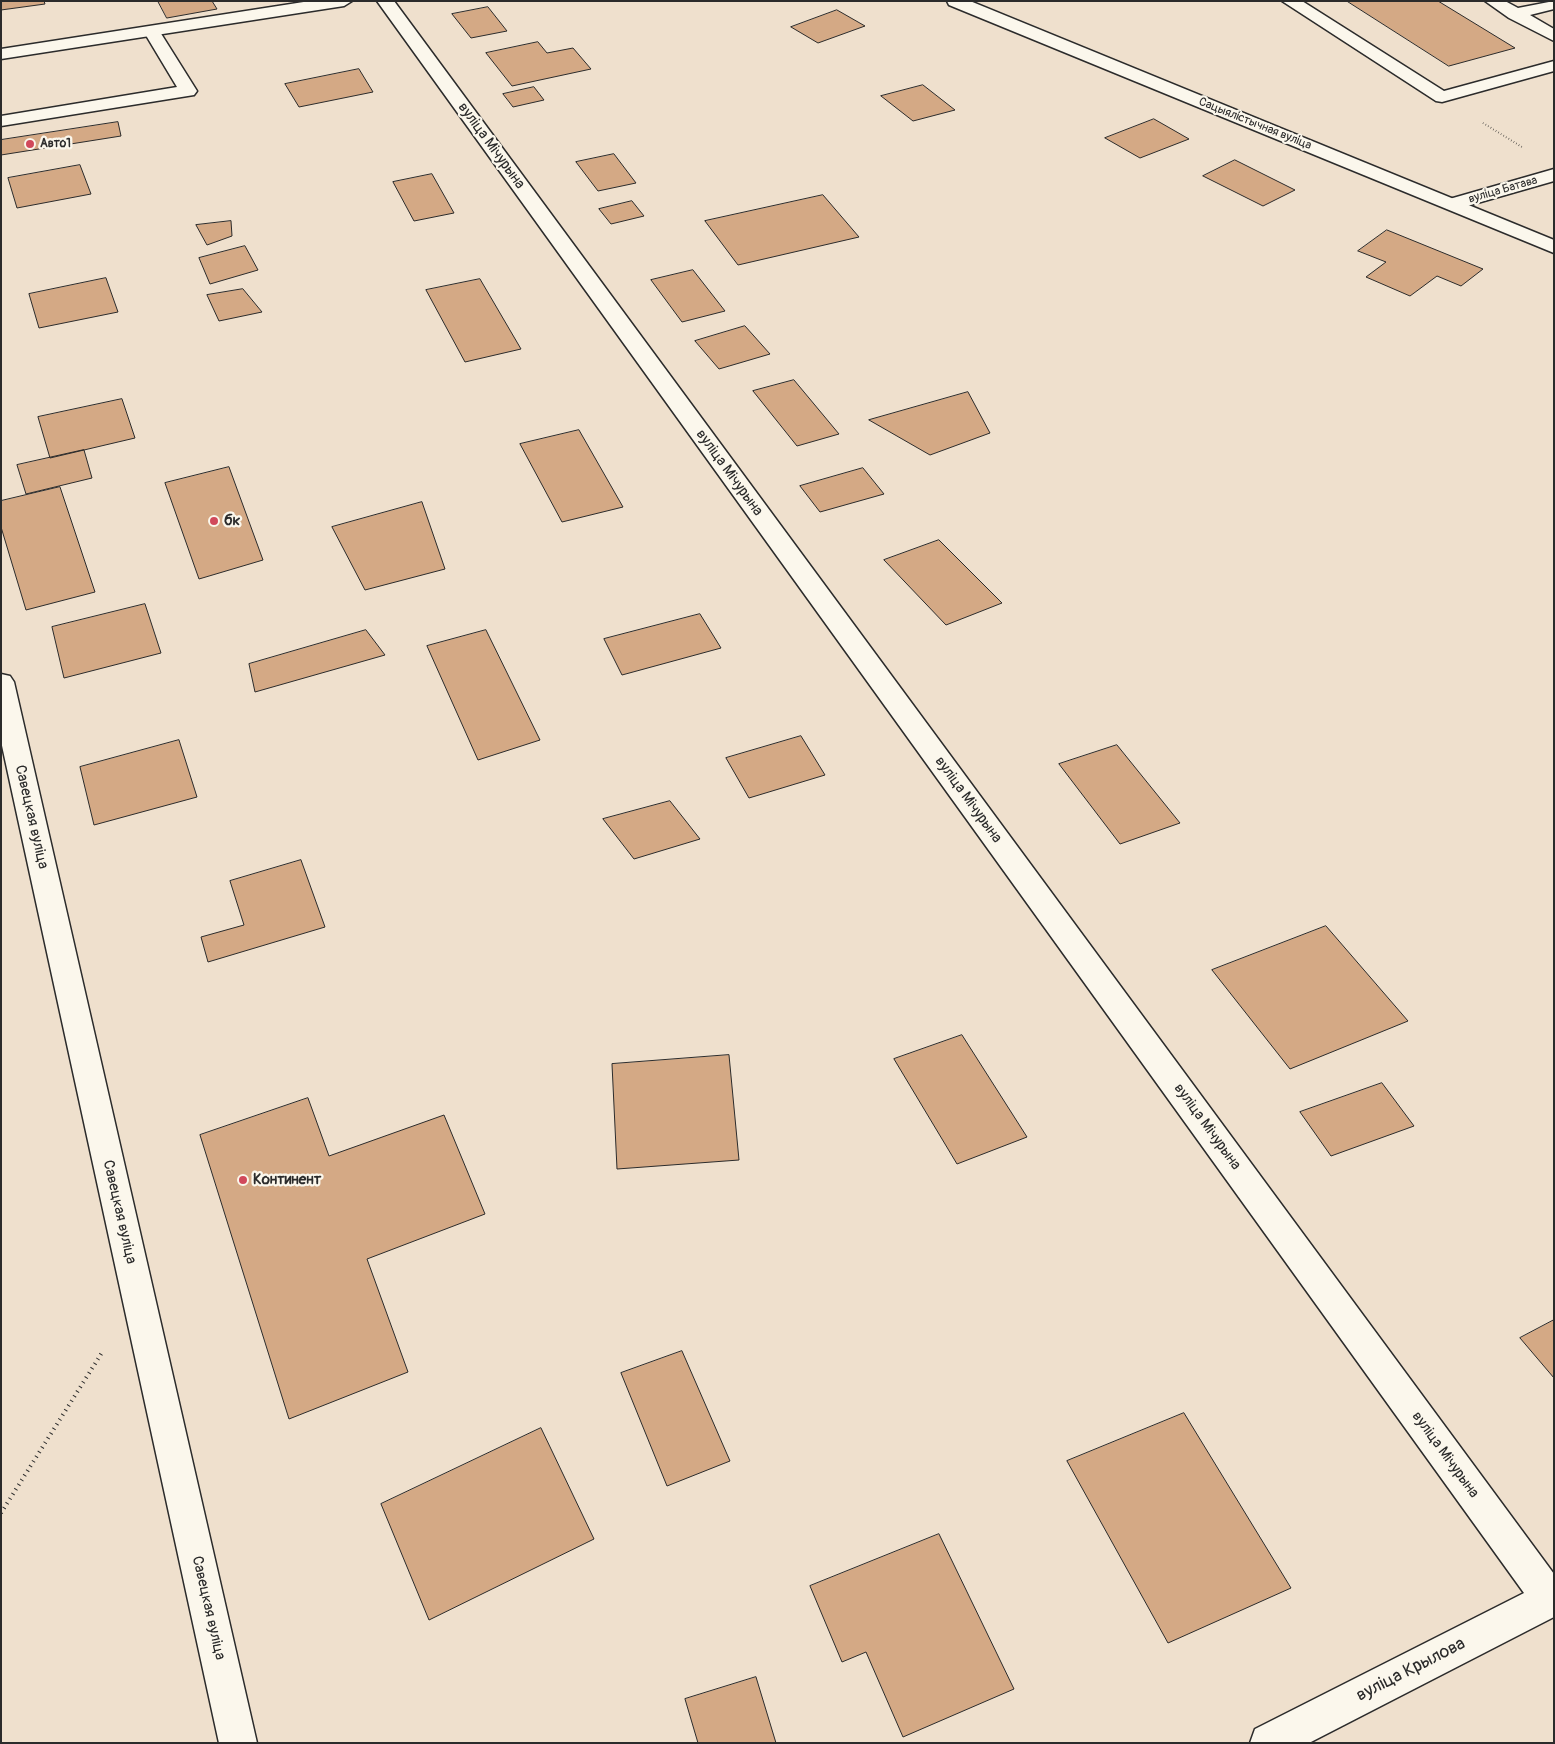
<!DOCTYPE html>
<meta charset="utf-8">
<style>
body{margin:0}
#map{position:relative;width:1555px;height:1744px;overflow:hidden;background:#efe0cd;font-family:Pangolin,sans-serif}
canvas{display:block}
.frame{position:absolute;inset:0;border:2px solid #2b2b2b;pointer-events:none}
</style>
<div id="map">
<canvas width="1555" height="1744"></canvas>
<div class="frame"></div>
</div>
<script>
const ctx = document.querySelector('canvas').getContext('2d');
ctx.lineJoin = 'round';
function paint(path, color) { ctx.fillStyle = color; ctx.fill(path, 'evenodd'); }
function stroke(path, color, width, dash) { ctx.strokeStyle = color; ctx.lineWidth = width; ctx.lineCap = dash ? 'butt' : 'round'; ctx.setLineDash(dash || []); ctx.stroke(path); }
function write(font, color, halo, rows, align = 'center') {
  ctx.font = font + ' Pangolin,sans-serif'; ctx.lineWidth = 4.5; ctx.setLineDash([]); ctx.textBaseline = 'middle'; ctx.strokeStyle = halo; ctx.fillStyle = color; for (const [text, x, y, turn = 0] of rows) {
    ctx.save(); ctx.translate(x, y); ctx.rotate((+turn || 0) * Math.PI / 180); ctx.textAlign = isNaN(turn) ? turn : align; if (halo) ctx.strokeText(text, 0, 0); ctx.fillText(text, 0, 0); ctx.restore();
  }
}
const building = new Path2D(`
 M1,1H44L45,4L1,10Z
 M158,1H212L217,9L167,18Z
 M1347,1H1438L1515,48L1449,66Z
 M488,7L507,31L471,38L452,14Z
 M837,10L865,26L818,43L791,27Z
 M538,42L547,53L573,48L591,69L512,86L486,53Z
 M359,69L373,92L299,107L285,84Z
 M923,85L955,110L913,121L881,96Z
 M534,87L544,100L513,107L503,94Z
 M1154,119L1189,139L1140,158L1105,138Z
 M118,122L121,136L1,155V140Z
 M614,154L636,183L598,191L576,162Z
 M1235,160L1295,190L1263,206L1203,176Z
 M80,165L91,194L17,208L8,178Z
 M432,174L454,213L414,221L393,182Z
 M823,195L859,237L738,265L705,221Z
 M632,201L644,216L611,224L599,209Z
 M231,221L232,236L207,245L196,225Z
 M1387,230L1483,269L1461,286L1437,276L1410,296L1366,277L1386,262L1358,251Z
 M245,246L258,270L210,284L199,258Z
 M693,270L725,311L682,322L651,280Z
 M106,278L118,312L39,328L29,294Z
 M480,279L521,349L465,362L426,290Z
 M243,289L262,312L219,321L207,295Z
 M745,326L770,354L719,369L695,341Z
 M794,380L839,434L797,446L753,391Z
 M968,392L990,433L930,455L869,420Z
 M122,399L135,438L50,458L38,417Z
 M579,430L623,507L562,522L520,444Z
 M84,450L92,478L26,494L17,465Z
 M229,467L263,560L199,579L165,483Z
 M863,468L884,494L820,512L800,486Z
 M60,487L95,592L26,610L1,527V501Z
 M422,502L445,569L365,590L332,527Z
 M939,540L1002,603L946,625L884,560Z
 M145,604L161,653L64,678L52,627Z
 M700,614L721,648L622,675L604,639Z
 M366,630L385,655L255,692L249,664Z
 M486,630L540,740L478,760L427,646Z
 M801,736L825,775L749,798L726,758Z
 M179,740L197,797L94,825L80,767Z
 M1117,745L1180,823L1120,844L1059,764Z
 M670,801L700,839L634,859L603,819Z
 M301,860L325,927L208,962L201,937L244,925L230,881Z
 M1326,926L1408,1021L1290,1069L1212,970Z
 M962,1035L1027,1137L957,1164L894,1059Z
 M729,1055L739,1160L617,1169L612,1064Z
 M1382,1083L1414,1126L1331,1156L1300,1112Z
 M308,1098L329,1156L444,1115L485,1214L367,1259L408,1372L289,1419L200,1135Z
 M1554,1320V1378L1520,1338Z
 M682,1351L730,1461L667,1486L621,1373Z
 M1184,1413L1291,1588L1168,1643L1067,1461Z
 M541,1428L594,1539L429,1620L381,1504Z
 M939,1534L1014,1689L903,1737L866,1652L842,1662L810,1586Z
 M756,1677L776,1743H698L685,1699Z`);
const pathFar1 = new Path2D(`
 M1483,123L1522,147`);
const path = new Path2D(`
 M1,1513L103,1351`);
const service = new Path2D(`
 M1282,1H1302L1444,91L1554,61V71L1442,102L1436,101Z
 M1485,1H1505L1518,8L1554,1V9L1530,15L1554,29V41L1509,18Z
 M152,27L158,28L160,32L197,91L194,95L1,126V116L177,87L144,32L146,28Z`);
const minor = new Path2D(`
 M310,1H352L344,6L1,59V49Z
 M377,1H394L1554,1574V1617L1309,1743H1250L1255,1729L1524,1593Z
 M1,674L10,676L14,682L257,1743H219L1,741Z`);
const tertiary = new Path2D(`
 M1554,169V181L1453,210L1446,208L1443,204L1446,200Z`);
const secondary = new Path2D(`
 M947,1H970L1554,240V253L949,5Z`);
const markers = [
 [30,144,5,"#d1495b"],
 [214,521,5,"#d1495b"],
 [243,1180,5,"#d1495b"]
];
const farStreetnames = [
 ["Сацыялістычная вуліца",1255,124,22],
 ["вуліца Батава",1503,190,-16]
];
const farPoinames = [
 ["Авто1",40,144]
];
const streetNames = [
 ["вуліца Мічурына",491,146,54],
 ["вуліца Мічурына",729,473,54],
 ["вуліца Мічурына",968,800,54],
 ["Савецкая вуліца",31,817,77],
 ["вуліца Мічурына",1207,1127,54],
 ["Савецкая вуліца",119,1212,77],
 ["вуліца Мічурына",1445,1455,54],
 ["Савецкая вуліца",208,1608,77]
];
const poiNames = [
 ["бк",224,521],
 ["Континент",253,1180]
];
const nearStreetnames = [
 ["вуліца Крылова",1411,1670,-27]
];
paint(building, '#d4a985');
stroke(building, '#2b2b2b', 1);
stroke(service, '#2b2b2b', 3);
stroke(minor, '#2b2b2b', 3);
stroke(tertiary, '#2b2b2b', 3);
stroke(secondary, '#2b2b2b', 3);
stroke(pathFar1, '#2b2b2b', 2, [0.5, 2.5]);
stroke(path, '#2b2b2b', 4, [1, 4.5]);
paint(service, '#fbf7ec');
paint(minor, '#fbf7ec');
paint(tertiary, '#fbf7ec');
paint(secondary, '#fbf7ec');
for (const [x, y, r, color] of markers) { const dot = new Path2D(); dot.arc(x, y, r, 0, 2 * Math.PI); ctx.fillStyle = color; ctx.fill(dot); stroke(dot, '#fbf7ec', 2); }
write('12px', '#2b2b2b', '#fbf7ec', farStreetnames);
write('bold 12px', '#2b2b2b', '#fbf7ec', farPoinames, 'left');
write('15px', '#2b2b2b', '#fbf7ec', streetNames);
write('bold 15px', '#2b2b2b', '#fbf7ec', poiNames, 'left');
write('18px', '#2b2b2b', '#fbf7ec', nearStreetnames);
</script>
